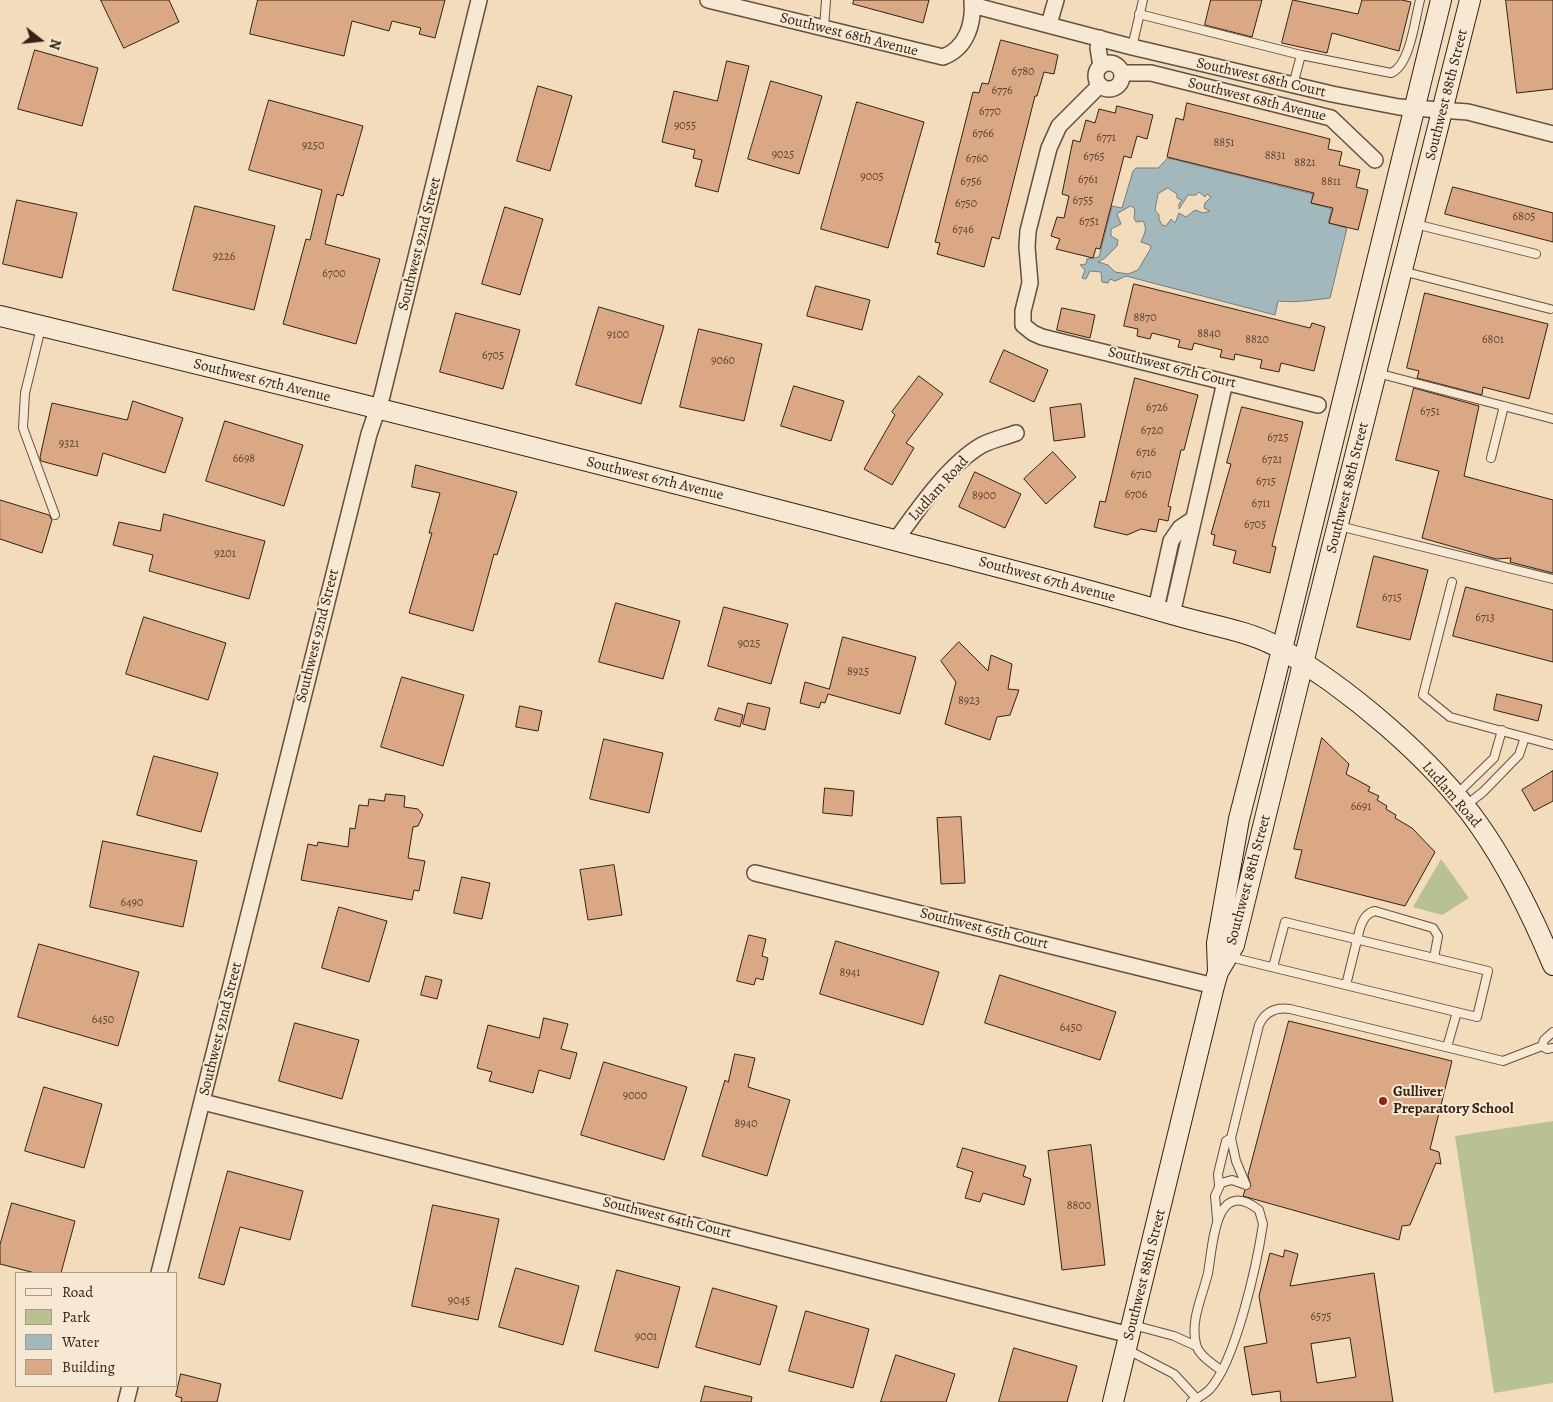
<!DOCTYPE html>
<style>
body{margin:0}
#map{position:relative;width:1553px;height:1402px;overflow:hidden;background:#f2dcbc;font-family:Alegreya,serif}
canvas{display:block}
.legend{position:absolute;left:15px;top:1272px;width:162px;height:115px;box-sizing:border-box;background:#f7e8d3;border:1px solid #a99987;margin:0;padding:6px 9px;list-style:none;font-size:15px;color:#342216}
.legend li{display:flex;align-items:center;gap:10px;height:25px}
.legend b{width:25px;border:1px solid #a99987}
.north{position:absolute;left:15px;top:15px;width:50px;height:50px;-webkit-text-stroke:4px #f7e8d3;paint-order:stroke;rotate:106deg;font-size:14px;font-weight:700;line-height:20px;text-align:center;color:#342216}
.north::after{content:'';display:block;margin:auto;width:18px;height:22px;background:#342216;clip-path:polygon(50% 0,100% 100%,50% 72%,0 100%)}
</style>
<div id="map">
<canvas width="1553" height="1402"></canvas>
<ul class="legend">
<li><b style="height:6px;background:#f7e8d3"></b>Road</li>
<li><b style="height:14px;background:#b8c192"></b>Park</li>
<li><b style="height:14px;background:#a2b8bd"></b>Water</li>
<li><b style="height:14px;background:#daa884"></b>Building</li>
</ul>
<div class="north">N</div>
</div>
<script>
const ctx = document.querySelector('canvas').getContext('2d');
ctx.lineJoin = 'round';
function paint(path, color) { ctx.fillStyle = color; ctx.fill(path, 'evenodd'); }
function stroke(path, color, width, dash) { ctx.strokeStyle = color; ctx.lineWidth = width; ctx.lineCap = dash ? 'butt' : 'round'; ctx.setLineDash(dash || []); ctx.stroke(path); }
function write(font, color, halo, rows, align = 'center') {
  ctx.font = font + ' Alegreya,serif'; ctx.lineWidth = 4; ctx.setLineDash([]); ctx.textBaseline = 'middle'; ctx.strokeStyle = halo; ctx.fillStyle = color; for (const [text, x, y, turn = 0] of rows) {
    ctx.save(); ctx.translate(x, y); ctx.rotate((+turn || 0) * Math.PI / 180); ctx.textAlign = isNaN(turn) ? turn : align; if (halo) ctx.strokeText(text, 0, 0); ctx.fillText(text, 0, 0); ctx.restore();
  }
}
const green = new Path2D(`
 M1441,859L1469,898L1442,915L1413,907Z
 M1553,1121V1383L1494,1393L1455,1136Z`);
const water = new Path2D(`
 M1168,158L1313,194L1311,203L1332,209L1328,223L1347,228L1330,298C1312,300 1295,303 1278,301L1275,315L1126,276L1115,281L1110,279L1108,283L1102,282L1101,272L1090,271L1086,279L1082,278L1085,270L1080,265L1086,264L1087,259L1099,257L1112,206L1122,208L1133,171L1136,168H1158ZM1168,188L1177,194V198L1182,200L1179,204V209L1188,195H1196L1199,192L1205,197L1207,194L1211,197L1205,203L1204,208L1210,211L1203,213L1195,210L1186,217L1179,213L1175,223L1171,219L1166,226L1162,225L1159,219V215L1155,210L1158,194ZM1131,206L1135,209L1134,218L1136,222L1143,221C1148,229 1144,234 1141,242L1150,245L1151,248L1138,270L1128,274L1115,272L1108,265L1098,262L1105,258L1117,246L1118,240L1111,236V229L1121,224L1117,214Z`);
const building = new Path2D(`
 M101,0H169L179,22L124,48Z
 M258,0H445L435,38L419,34L421,28L392,21L389,31L352,21L344,56L250,34Z
 M854,0H929L923,23L853,4Z
 M1211,0H1262L1252,37L1205,25Z
 M1293,0L1358,14L1362,0H1402L1411,2L1399,51L1332,33L1327,53L1282,43Z
 M1506,0H1553V89L1517,93Z
 M1001,40L1058,55L1054,74L1044,72L1037,96H1035L999,239L992,237L984,267L937,254L940,243L935,242L973,92L979,93L982,83L988,84Z
 M35,50L98,68L82,126L18,109Z
 M727,61L749,66L718,192L695,186L702,160L693,158L695,150L662,142L674,91L717,101Z
 M771,81L822,96L799,174L748,159Z
 M538,86L572,96L550,171L517,161Z
 M269,100L363,126L343,196L337,194L325,244L380,259L356,344L283,324L306,239L310,240L322,190L249,170Z
 M857,102L924,122L888,248L821,229Z
 M1187,103L1330,139L1328,149L1342,152L1339,165L1360,170L1356,187L1368,190L1358,230L1329,223L1333,208L1311,203L1314,193L1167,157L1176,118L1183,120Z
 M1117,106L1153,115L1147,139L1137,136L1131,158L1124,156L1100,249L1096,248L1093,258L1056,249L1060,239L1051,236L1057,217L1064,218L1069,196L1062,194L1073,140L1080,142L1086,120L1095,123L1099,109L1115,113Z
 M1453,187L1553,213V242L1445,214Z
 M17,200L77,213L62,278L3,264Z
 M195,206L275,226L254,310L173,290Z
 M505,207L543,219L520,295L482,284Z
 M1134,284L1310,328L1312,323L1325,327L1314,371L1281,363L1279,372L1260,368L1262,360L1235,354L1234,360L1220,357L1222,350L1194,343L1192,350L1178,347L1180,340L1152,333L1150,339L1137,336L1138,329L1124,326Z
 M816,286L870,300L862,330L807,316Z
 M1425,293L1548,324L1529,399L1483,387L1482,395L1417,378L1419,371L1407,368Z
 M599,307L664,326L641,404L576,385Z
 M1062,308L1095,315L1090,338L1057,330Z
 M456,313L520,330L503,389L440,372Z
 M699,329L762,344L744,421L680,407Z
 M1004,350L1048,370L1034,402L990,382Z
 M919,376L943,394L906,443L914,448L892,485L864,469L895,415L892,412Z
 M1135,378L1198,395L1184,450H1181L1168,506L1171,507L1168,521L1159,519L1156,532L1141,529L1127,535L1094,527L1100,501L1105,502Z
 M794,386L844,401L831,441L781,426Z
 M1414,388L1479,406L1464,476L1553,500V573L1510,562L1511,558L1496,559L1422,538L1439,471L1396,460Z
 M133,401L183,418L165,473L103,453L97,476L41,461L40,457L52,403L127,420Z
 M1081,404L1085,437L1054,441L1050,408Z
 M1242,407L1303,422L1272,546L1276,547L1270,573L1233,563L1236,551L1213,545L1215,535L1211,534L1231,464L1227,463Z
 M225,421L303,445L284,506L206,481Z
 M1053,452L1076,477L1046,504L1024,479Z
 M416,465L517,492L497,555L494,554L473,631L409,613L432,533H429L440,493L412,487Z
 M975,472L1021,494L1005,528L959,507Z
 M0,500L49,515L52,520L42,553L0,539Z
 M164,514L265,541L249,599L149,571L153,555L113,545L119,522L160,531Z
 M1374,556L1428,570L1410,640L1357,627Z
 M1466,587L1553,610V662L1453,636Z
 M616,603L680,621L663,679L599,662Z
 M724,607L788,624L771,684L708,666Z
 M144,617L226,643L208,700L126,674Z
 M843,637L916,657L900,714L828,694L825,703L821,702L819,708L800,703L805,682L829,689Z
 M959,642L988,671L991,655L1012,664L1008,689L1019,690L1010,715L997,717L990,740L945,724L956,682L941,661Z
 M402,677L464,695L443,766L381,747Z
 M1497,694L1542,705L1538,721L1494,710Z
 M748,703L770,708L765,730L743,724Z
 M520,706L542,711L538,731L516,727Z
 M719,708L743,715L740,727L715,720Z
 M1322,738L1349,764L1346,774L1370,787L1368,791L1379,796L1377,800L1387,806L1386,809L1396,815L1395,818L1412,828L1435,852L1405,906L1295,878L1302,850L1294,849Z
 M604,739L663,753L649,813L590,799Z
 M154,756L218,773L201,832L137,815Z
 M1553,771V801L1534,811L1522,790Z
 M825,788L854,791L852,816L823,813Z
 M386,794L405,796L404,807L418,809L423,815L418,826L413,827L408,858L425,861L419,891L414,890L412,900L301,880L308,844L317,846L318,842L348,847L350,828L355,829L359,805L368,806L369,799L384,801Z
 M961,817L965,883L941,884L937,818Z
 M103,841L197,861L183,927L90,907Z
 M614,865L622,915L588,920L580,870Z
 M462,877L490,883L482,919L454,913Z
 M339,907L387,921L369,982L322,968Z
 M749,935L766,939L762,956L768,958L763,980L756,978L754,985L737,981Z
 M836,941L939,972L923,1025L820,994Z
 M39,944L139,972L118,1046L18,1017Z
 M1000,975L1116,1012L1100,1060L985,1023Z
 M426,976L442,980L437,999L421,995Z
 M544,1018L568,1024L561,1049L577,1053L570,1079L539,1070L533,1093L489,1081L492,1072L477,1068L488,1025L539,1038Z
 M1289,1021L1452,1061L1430,1149L1439,1152L1441,1164L1436,1163L1410,1225L1402,1226L1399,1240L1243,1196L1245,1190L1251,1186L1248,1176Z
 M295,1023L359,1040L342,1099L279,1081Z
 M735,1054L755,1058L748,1087L790,1100L767,1176L702,1156L725,1080L728,1082Z
 M604,1062L687,1087L664,1160L581,1135Z
 M44,1087L102,1104L84,1168L25,1151Z
 M1091,1145L1105,1265L1062,1270L1048,1151Z
 M963,1148L1026,1166L1023,1176L1031,1179L1024,1205L983,1193L980,1202L965,1198L973,1172L957,1167Z
 M228,1171L303,1191L290,1240L240,1227L224,1285L199,1278Z
 M12,1203L75,1221L61,1273H35L0,1264V1245Z
 M433,1205L499,1219L478,1320L412,1306Z
 M1285,1250L1298,1254L1290,1286L1374,1273L1393,1402H1281L1280,1391L1252,1395L1244,1347L1267,1343L1259,1296L1270,1253L1283,1257ZM1350,1338L1356,1377L1317,1383L1311,1344Z
 M516,1268L579,1286L563,1345L499,1327Z
 M617,1270L680,1287L658,1368L595,1351Z
 M713,1288L777,1306L760,1365L696,1347Z
 M806,1311L869,1329L853,1388L789,1371Z
 M1014,1348L1077,1366L1067,1402H999Z
 M896,1355L955,1374L946,1402H881Z
 M181,1374L221,1384L217,1402H181L182,1398L176,1396Z
 M705,1386L752,1397L751,1402H701Z`);
const lane = new Path2D(`
 M1139,14L1301,55L1391,73C1410,66 1415,19 1420,0
 M824,28L826,0
 M1132,47L1143,0
 M1293,85L1301,55
 M1415,224L1536,254
 M1402,271L1550,309
 M41,328L25,393L23,428L55,515
 M1377,373L1553,419
 M1491,458L1504,406
 M1339,526L1553,579
 M1452,582L1423,695L1450,717L1553,745
 M1456,795L1494,758L1502,730
 M1465,806L1483,792L1519,755L1525,737
 M1230,957L1477,1017L1488,971L1285,922L1273,967
 M1346,985L1360,928C1363,920 1366,913 1375,911L1433,928L1438,936L1434,958
 M1542,1046L1544,1040L1553,1032
 M1447,1047L1457,1012
 M1246,1185L1236,1161L1231,1138L1259,1025C1265,1012 1276,1007 1290,1009L1503,1061L1542,1046L1547,1049L1553,1048
 M1219,1186L1218,1174L1226,1141L1231,1138
 M1217,1219L1215,1196L1221,1183L1232,1180L1246,1185
 M1133,1325L1174,1336L1196,1346
 M1126,1349L1174,1374L1197,1399
 M1191,1402C1198,1398 1204,1395 1210,1389C1236,1360 1257,1264 1263,1224L1259,1210C1214,1175 1213,1247 1208,1273C1203,1295 1190,1320 1196,1344C1198,1355 1213,1364 1222,1371`);
const street = new Path2D(`
 M708,0L943,57C967,48 974,23 972,0
 M972,5L1132,47L1332,94L1399,107L1468,112L1553,134
 M1049,24L1056,0
 M1100,38L1098,48L1101,66
 M1096 76a13 13 0 1 1 26 0a13 13 0 1 1-26 0Z
 M1122,73H1151L1331,118L1375,160
 M1100,85L1059,126L1049,148L1028,231L1027,247L1030,283L1023,311V325L1033,333L1042,337L1318,405
 M896,540C918,509 949,464 982,445C992,440 1005,437 1016,433
 M1156,609L1171,541L1180,528L1192,520
 M1172,614L1225,382
 M755,873L1214,986
 M203,1102L1130,1335
 M159,1273L369,434L382,396L479,0
 M126,1402L130,1386`);
const secondary = new Path2D(`
 M0,316C307,390 615,467 921,547C1006,569 1091,590 1175,615C1208,625 1246,630 1276,646C1347,687 1432,758 1479,825C1509,868 1533,917 1553,965
 M1218,972L1217,943L1239,819L1274,682L1441,0
 M1113,1402L1214,986L1218,972L1234,945L1311,631L1470,0`);
const markers = [
 [1383,1101,5,"#8f2418"]
];
const numberNames = [
 ["6780",1023,72],
 ["6776",1002,91],
 ["6770",990,112],
 ["9055",685,126],
 ["6766",983,134],
 ["6771",1106,138],
 ["8851",1224,143],
 ["9250",313,146],
 ["9025",783,155],
 ["8831",1275,156],
 ["6765",1094,157],
 ["6760",977,159],
 ["8821",1305,163],
 ["9005",872,177],
 ["6761",1088,180],
 ["6756",971,182],
 ["8811",1331,182],
 ["6755",1083,201],
 ["6750",966,204],
 ["6805",1524,217],
 ["6751",1089,222],
 ["6746",963,230],
 ["9226",224,257],
 ["6700",334,274],
 ["8870",1145,318],
 ["8840",1209,334],
 ["9100",618,335],
 ["8820",1257,340],
 ["6801",1493,340],
 ["6705",493,356],
 ["9060",723,361],
 ["6726",1157,408],
 ["6751",1430,412],
 ["6720",1152,431],
 ["6725",1278,438],
 ["9321",69,444],
 ["6716",1146,453],
 ["6698",244,459],
 ["6721",1272,460],
 ["6710",1141,475],
 ["6715",1266,482],
 ["6706",1136,495],
 ["8900",984,496],
 ["6711",1261,504],
 ["6705",1255,525],
 ["9201",225,554],
 ["6715",1392,598],
 ["6713",1485,618],
 ["9025",749,644],
 ["8925",858,672],
 ["8923",969,701],
 ["6691",1361,807],
 ["6490",132,903],
 ["8941",850,973],
 ["6450",103,1020],
 ["6450",1071,1028],
 ["9000",635,1096],
 ["8940",746,1124],
 ["8800",1079,1206],
 ["9045",459,1301],
 ["6575",1321,1317],
 ["9001",646,1337]
];
const streetNames = [
 ["Southwest 68th Avenue",849,35,14],
 ["Southwest 68th Court",1261,78,13],
 ["Southwest 88th Street",1447,95,-76],
 ["Southwest 68th Avenue",1257,100,14],
 ["Southwest 92nd Street",420,244,-76],
 ["Southwest 67th Court",1172,368,14],
 ["Southwest 67th Avenue",262,381,14],
 ["Southwest 67th Avenue",655,479,14],
 ["Southwest 88th Street",1348,488,-76],
 ["Ludlam Road",939,489,-48],
 ["Southwest 67th Avenue",1047,580,15],
 ["Southwest 92nd Street",318,636,-76],
 ["Ludlam Road",1451,795,49],
 ["Southwest 88th Street",1249,880,-75],
 ["Southwest 65th Court",984,929,14],
 ["Southwest 92nd Street",221,1029,-76],
 ["Southwest 64th Court",667,1218,14],
 ["Southwest 88th Street",1145,1275,-76]
];
const poiNames = [
 ["Gulliver",1393,1092],
 ["Preparatory School",1393,1109]
];
paint(green, '#b8c192');
paint(water, '#a2b8bd');
stroke(water, '#767c7a', 1);
paint(building, '#daa884');
stroke(building, '#342216', 1);
stroke(lane, '#645040', 10);
stroke(street, '#645040', 18);
stroke(secondary, '#342216', 22);
stroke(lane, '#f7e8d3', 8);
stroke(street, '#f7e8d3', 15);
stroke(secondary, '#f7e8d3', 20);
for (const [x, y, r, color] of markers) { const dot = new Path2D(); dot.arc(x, y, r, 0, 2 * Math.PI); ctx.fillStyle = color; ctx.fill(dot); stroke(dot, '#f7e8d3', 2); }
write('12px', '#5e4432', null, numberNames);
write('15px', '#342216', '#f7e8d3', streetNames);
write('bold 15px', '#342216', '#f7e8d3', poiNames, 'left');
</script>
